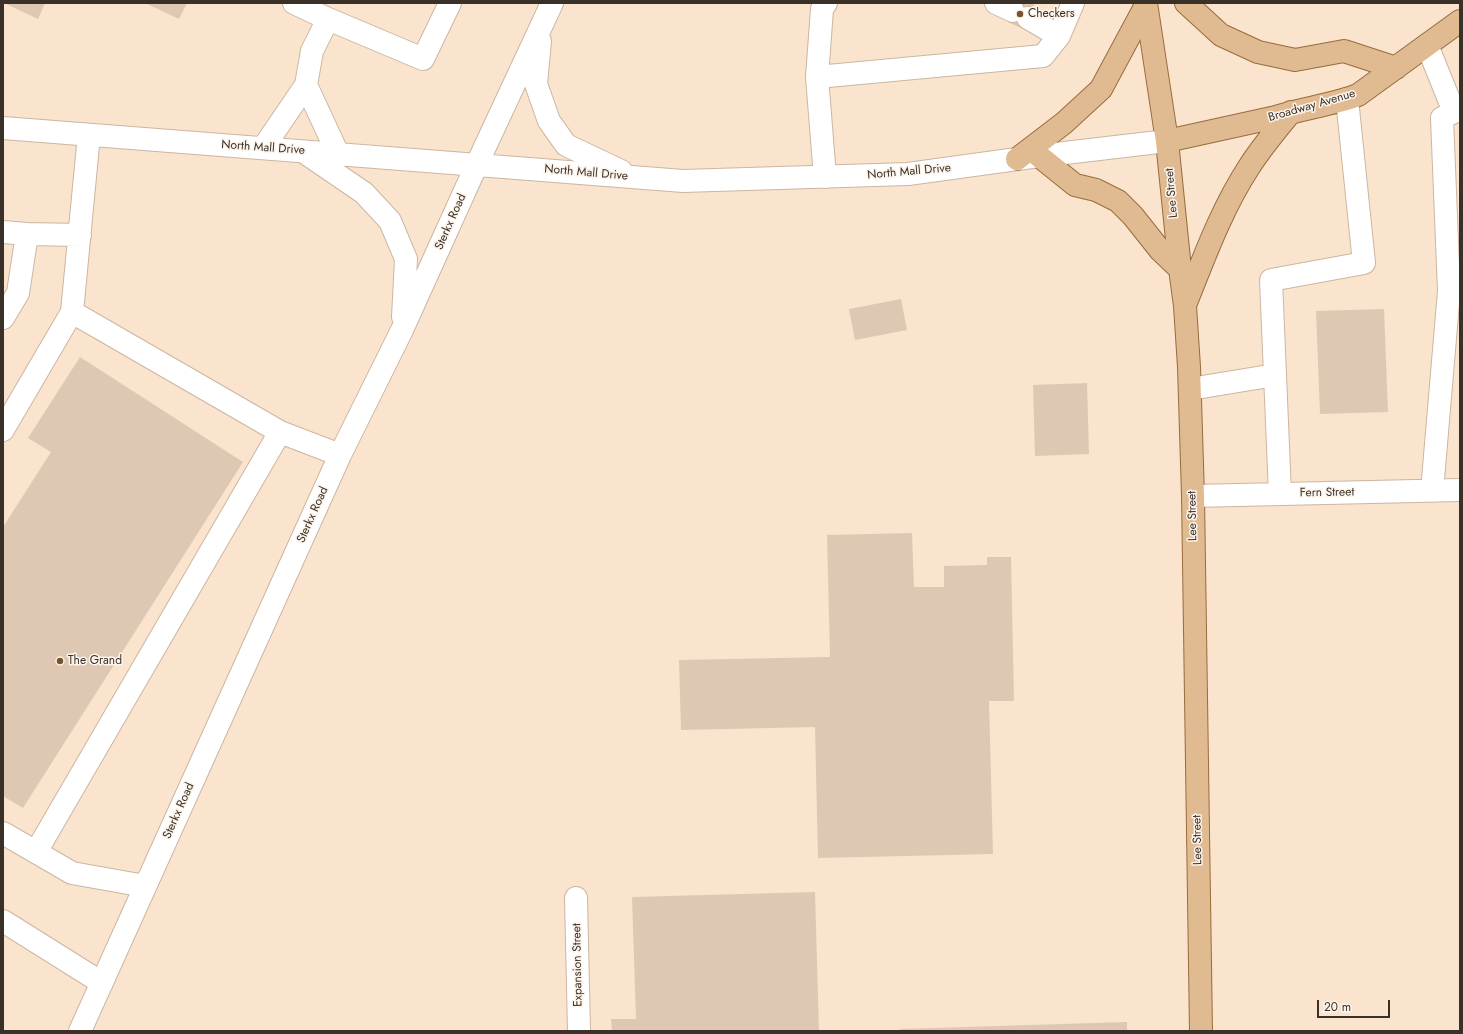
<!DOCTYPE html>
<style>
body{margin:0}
#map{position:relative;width:1463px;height:1034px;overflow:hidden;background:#fae4ce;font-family:Jost,sans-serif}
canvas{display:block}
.frame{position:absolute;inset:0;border:4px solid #393028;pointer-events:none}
.scale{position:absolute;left:1317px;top:1000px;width:73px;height:18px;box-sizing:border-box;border:2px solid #393028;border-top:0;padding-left:5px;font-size:12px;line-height:14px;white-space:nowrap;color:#393028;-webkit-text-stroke:3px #fdf4eb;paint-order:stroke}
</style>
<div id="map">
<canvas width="1463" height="1034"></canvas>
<div class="frame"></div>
<div class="scale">20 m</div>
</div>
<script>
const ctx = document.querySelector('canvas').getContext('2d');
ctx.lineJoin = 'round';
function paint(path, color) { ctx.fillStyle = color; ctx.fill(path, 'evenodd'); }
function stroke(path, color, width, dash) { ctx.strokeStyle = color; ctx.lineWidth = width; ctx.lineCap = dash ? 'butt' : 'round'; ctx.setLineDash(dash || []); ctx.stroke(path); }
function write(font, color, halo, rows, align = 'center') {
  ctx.font = font + ' Jost,sans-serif'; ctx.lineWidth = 3; ctx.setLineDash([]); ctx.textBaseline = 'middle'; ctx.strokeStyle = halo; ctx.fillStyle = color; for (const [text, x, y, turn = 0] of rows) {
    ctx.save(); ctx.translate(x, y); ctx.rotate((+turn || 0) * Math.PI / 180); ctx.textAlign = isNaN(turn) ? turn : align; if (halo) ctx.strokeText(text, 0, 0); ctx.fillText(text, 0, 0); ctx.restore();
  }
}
const building = new Path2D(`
 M4,3H45L38,19Z
 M145,3H187L179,19Z
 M1017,3H1035L1023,29L1008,22Z
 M901,299L907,330L855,340L849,309Z
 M1384,309L1388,412L1320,414L1316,311Z
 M80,357L243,462L23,808L3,796V527L51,452L28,438Z
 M1087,383L1089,454L1035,456L1033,385Z
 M912,533L914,587H944V566L987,565V557H1011L1014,701H989L993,854L818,858L815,727L681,730L679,660L830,657L827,535Z
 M815,892L819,1031H612L611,1019H636L632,897Z
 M1127,1022V1031H900V1029Z`);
const minor = new Path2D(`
 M294,3L328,19
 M996,3L1013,11
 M1028,18L1059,36
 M540,41L536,84L549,121L566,145L621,171
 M1427,45L1454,112
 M817,77L1043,56L1059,36L1073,3
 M306,85L312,51L328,19L423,59L450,3
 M3,128L683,181L908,174L1039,156L1167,141
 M263,148L306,85L338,154
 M304,152L364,193L390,221L406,259L403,317
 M825,177L817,77L822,9L826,3
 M3,232L27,234
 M72,312L280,432
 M3,318L18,293L27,234L80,235
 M1190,389L1275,375
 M3,430L72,312L89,135
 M1432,491L1449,291L1442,118L1460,109
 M1280,494L1271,280L1364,263L1347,99
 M1193,496L1460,490
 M3,833L72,873L145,886
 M36,852L280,432L340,455
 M576,898L579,1031
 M3,921L102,983
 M80,1031L340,455L402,330L477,164L552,3`);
const major = new Path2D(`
 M1146,3L1167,141L1180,269L1185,306L1189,367L1193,496L1201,1031
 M1186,3L1221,35L1258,52L1295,60L1344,51L1396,68
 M1167,141L1276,117C1303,108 1332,105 1358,95L1460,21
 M1039,156L1075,185L1096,190L1118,201L1133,216L1160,250L1180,269
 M1017,159L1064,123L1101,89L1146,5
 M1185,305C1204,258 1221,210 1249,167C1261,148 1276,130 1291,112`);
const markers = [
 [1020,14,4,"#77532d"],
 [60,661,4,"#77532d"]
];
const poiNames = [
 ["Checkers",1028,14],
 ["The Grand",68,661]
];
const streetNames = [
 ["Broadway Avenue",1312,106,-16],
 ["North Mall Drive",263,148,4],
 ["North Mall Drive",909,172,-5],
 ["North Mall Drive",586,173,5],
 ["Lee Street",1172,193,-95],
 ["Sterkx Road",451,222,-66],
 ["Fern Street",1327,493,-1],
 ["Sterkx Road",313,515,-66],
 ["Lee Street",1193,516,-91],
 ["Sterkx Road",179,811,-66],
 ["Lee Street",1198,840,-91],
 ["Expansion Street",578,965,-91]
];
paint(building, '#dec8b3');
stroke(minor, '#ccb6a1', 24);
stroke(major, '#986c3c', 24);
stroke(minor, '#fff', 22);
stroke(major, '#e0ba91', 22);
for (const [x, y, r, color] of markers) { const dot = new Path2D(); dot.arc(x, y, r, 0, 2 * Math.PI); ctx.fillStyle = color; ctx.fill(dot); stroke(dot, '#fdf4eb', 1.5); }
write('12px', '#393028', '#fdf4eb', poiNames, 'left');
write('12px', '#393028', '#fdf4eb', streetNames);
</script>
